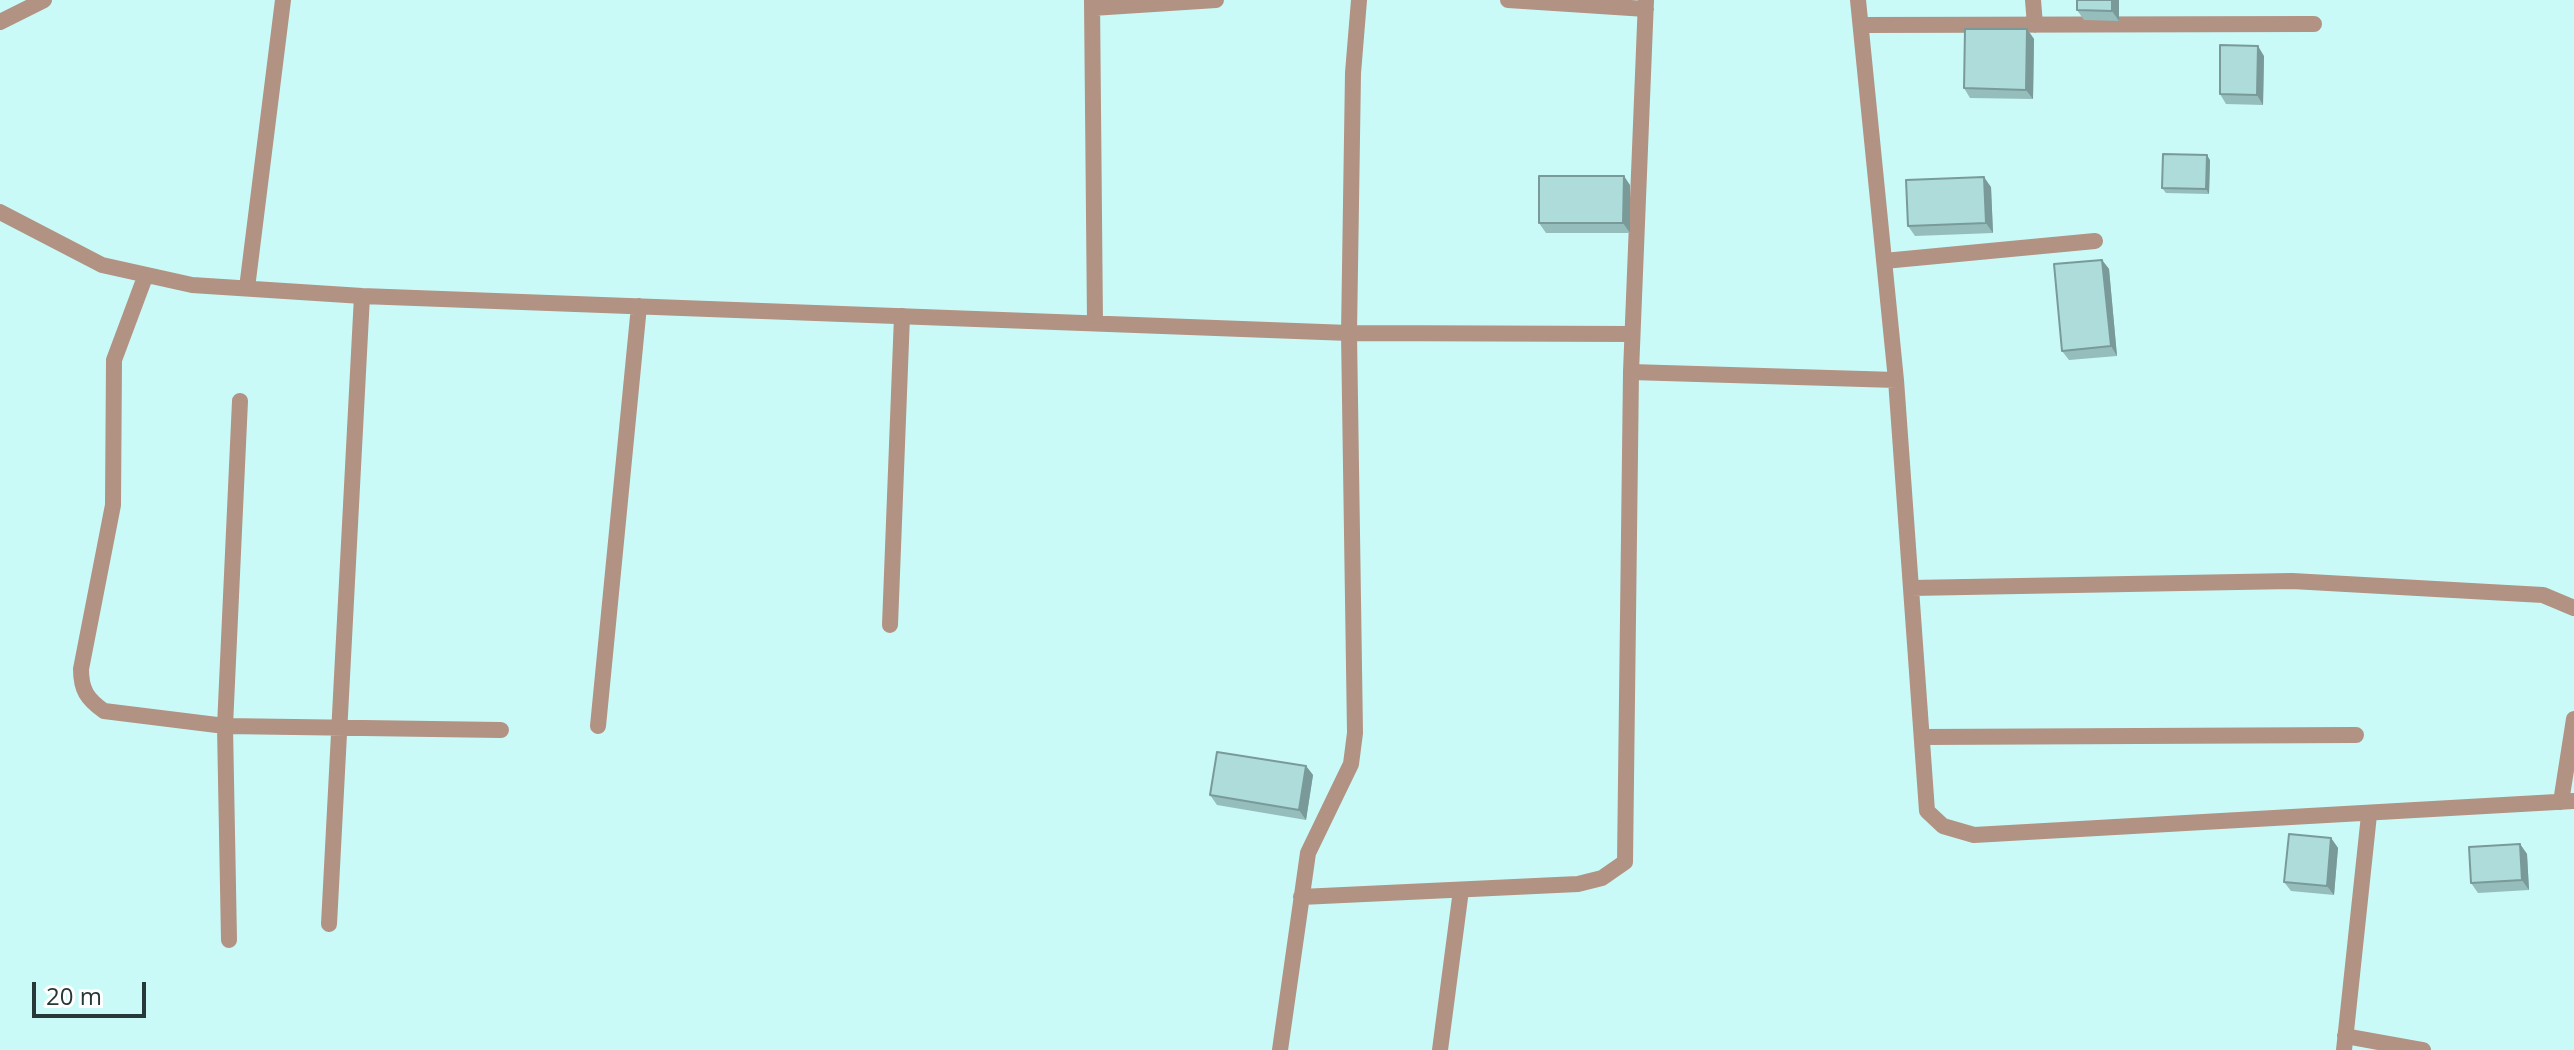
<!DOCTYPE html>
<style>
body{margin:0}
#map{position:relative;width:2574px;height:1050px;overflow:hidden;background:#c9faf8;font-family:"Open Sans",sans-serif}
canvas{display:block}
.scale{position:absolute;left:32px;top:982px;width:114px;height:36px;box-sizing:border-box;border:4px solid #263938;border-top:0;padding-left:10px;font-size:24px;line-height:28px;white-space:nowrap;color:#263938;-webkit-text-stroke:6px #fff;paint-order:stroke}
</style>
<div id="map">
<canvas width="2574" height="1050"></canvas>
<div class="scale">20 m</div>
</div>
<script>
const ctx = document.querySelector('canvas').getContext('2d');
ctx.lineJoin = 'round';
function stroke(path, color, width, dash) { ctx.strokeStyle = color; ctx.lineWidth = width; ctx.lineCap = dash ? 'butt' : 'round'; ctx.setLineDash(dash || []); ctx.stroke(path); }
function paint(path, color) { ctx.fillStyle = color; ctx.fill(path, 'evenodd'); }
const service = new Path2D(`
 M890,625L902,316`);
const minor = new Path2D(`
 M1092,0L1095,323
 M1508,0L1646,9
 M1858,0L1896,380L1927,811L1943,826L1974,835L2574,801
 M2033,0L2035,25
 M1092,8L1216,0
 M0,22L44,0
 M1861,25L2314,24
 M0,212L102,265L192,285L362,296L1349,333L1632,334
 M1884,261L2095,241
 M145,277L114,360L113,505L81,669C81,690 87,699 104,711L225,726L501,730
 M247,288L283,0
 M1631,372L1896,380
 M1911,588L2292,581L2543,595L2574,608
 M598,726L639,306
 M1922,737L2356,735
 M2561,802L2574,719
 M1301,897L1578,884L1602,878L1625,862L1631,372L1646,0
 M329,924L362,296
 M229,940L225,726L240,401
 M2345,1036L2423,1050
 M1280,1050L1308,853L1351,764L1355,733L1349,333L1353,73L1359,0
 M1440,1050L1461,890
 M2344,1050L2369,815`);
const wall = new Path2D(`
 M2077,0H2119V21L2084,20L2077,10Z
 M2027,29L2034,39L2033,99L1970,98L1964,88Z
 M2264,56L2263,105L2226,104L2220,94Z
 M2210,160L2209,194L2166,193L2162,188Z
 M1630,185V233H1546L1539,223Z
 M1991,187L1993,233L1915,236L1908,226Z
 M2102,260L2109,269L2117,356L2069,360L2062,351Z
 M1306,766L1313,775L1306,820L1217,805L1210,795Z
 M2331,838L2338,848L2334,895L2291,891L2284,882Z
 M2520,844L2527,854L2529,890L2478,893L2471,883Z`);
const shadedWall = new Path2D(`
 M2112,0H2119V21L2112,11Z
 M2027,29L2034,39L2033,99L2026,90Z
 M2258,46L2264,56L2263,105L2257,95Z
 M2207,155L2210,160L2209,194L2206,189Z
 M1624,176L1630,185V233L1623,223Z
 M1984,177L1991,187L1993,233L1986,223Z
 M2102,260L2109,269L2117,356L2111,346Z
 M1306,766L1313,775L1306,820L1299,810Z
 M2331,838L2338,848L2334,895L2327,886Z
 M2520,844L2527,854L2529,890L2522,880Z`);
const building = new Path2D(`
 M2077,0H2112V11L2077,10Z
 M1965,29H2027L2026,90L1964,88Z
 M2220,45L2258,46L2257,95L2220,94Z
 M2163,154L2207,155L2206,189L2162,188Z
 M1539,176H1624L1623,223H1539Z
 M1984,177L1986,223L1908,226L1906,180Z
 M2102,260L2111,346L2062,351L2054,264Z
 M1217,752L1306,766L1299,810L1210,795Z
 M2289,834L2331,838L2327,886L2284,882Z
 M2520,844L2522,880L2471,883L2469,847Z`);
stroke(service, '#b19283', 16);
stroke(minor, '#b19283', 16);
paint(wall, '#95bdbb');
paint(shadedWall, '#799a99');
paint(building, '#addcda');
stroke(building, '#799a99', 2);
</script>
